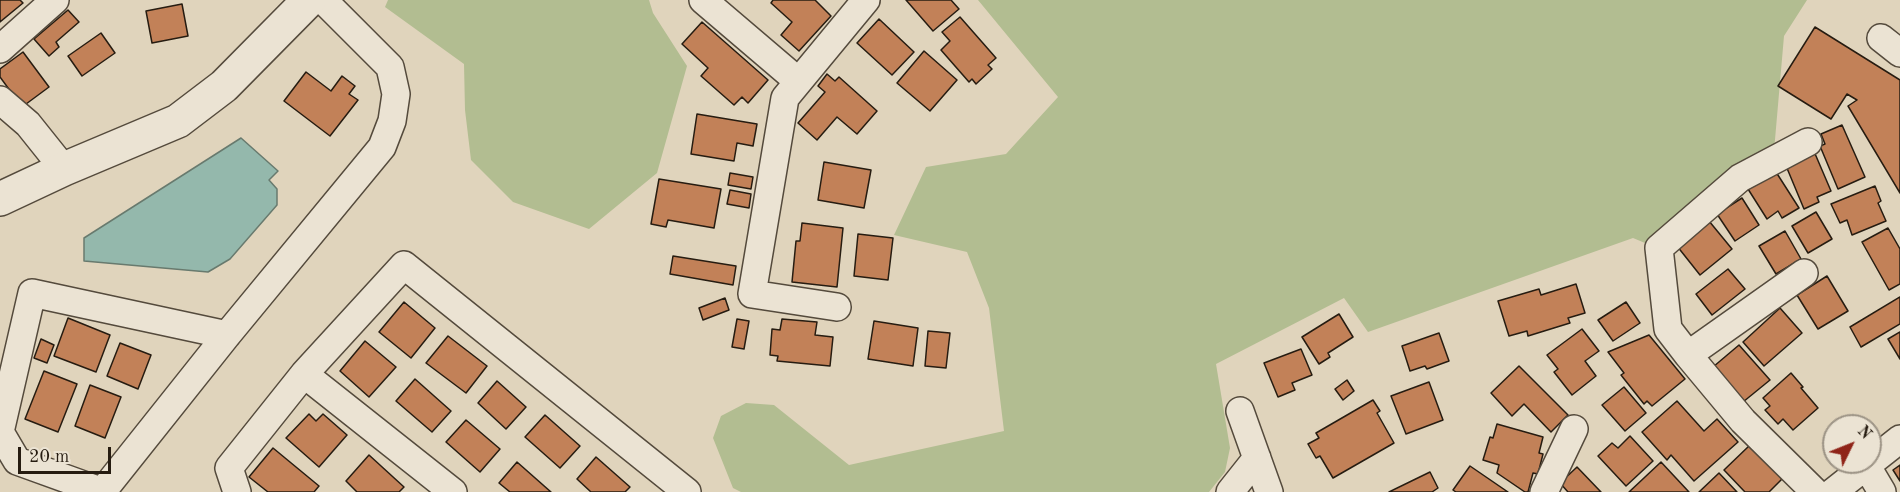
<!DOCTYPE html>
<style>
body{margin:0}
#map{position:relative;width:1900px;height:492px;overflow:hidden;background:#e0d4bc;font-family:"Old Standard TT",serif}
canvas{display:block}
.north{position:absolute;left:1822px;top:414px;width:60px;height:60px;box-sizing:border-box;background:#ebe3d3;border:2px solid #9c9385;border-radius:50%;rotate:47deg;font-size:16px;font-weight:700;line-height:24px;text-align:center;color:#261c11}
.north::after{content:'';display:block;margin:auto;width:21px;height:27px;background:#8f2418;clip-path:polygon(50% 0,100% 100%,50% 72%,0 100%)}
.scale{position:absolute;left:18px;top:447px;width:93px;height:27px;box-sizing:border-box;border:3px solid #261c11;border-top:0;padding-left:8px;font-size:18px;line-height:21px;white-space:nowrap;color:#261c11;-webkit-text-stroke:4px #ebe3d3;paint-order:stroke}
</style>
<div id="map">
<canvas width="1900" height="492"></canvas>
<div class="north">N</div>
<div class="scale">20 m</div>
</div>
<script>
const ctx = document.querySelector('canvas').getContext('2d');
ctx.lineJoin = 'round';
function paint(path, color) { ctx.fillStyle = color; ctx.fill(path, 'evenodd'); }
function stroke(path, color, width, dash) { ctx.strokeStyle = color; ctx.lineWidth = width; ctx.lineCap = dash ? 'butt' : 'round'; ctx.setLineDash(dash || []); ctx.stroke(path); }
const green = new Path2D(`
 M388,0H649L653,13L687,66L657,173L589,229L513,202L471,160L465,110L464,64L385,7Z
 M978,0H1807L1784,36L1774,151L1645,243L1633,238L1368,332L1344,298L1216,364L1230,448L1225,472L1209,492H741L733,488L713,438L721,416L746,403L774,405L849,465L1004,431L989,308L967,252L894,235L926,167L1006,154L1058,97Z`);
const water = new Path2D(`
 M241,138L278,171L269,180L277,189V205L230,259L208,272L84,261V238Z`);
const building = new Path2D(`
 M0,0H20L23,3L0,22Z
 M773,0H815L831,16L799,51L781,35L792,22L771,3Z
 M906,0H951L959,9L933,31Z
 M182,4L188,36L152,43L146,11Z
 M68,10L79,22L56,42L59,47L49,56L34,39Z
 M960,17L996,58L988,65L992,69L976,84L972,79L969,82L941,50L950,41L942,32Z
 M879,19L914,52L892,75L857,43Z
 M702,22L768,80L748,103L742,97L734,105L701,76L708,68L682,44Z
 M1815,27L1900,80V193L1848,106L1857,100L1847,94L1831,119L1778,86Z
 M101,33L115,53L82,76L68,56Z
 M924,51L957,80L930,111L897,83Z
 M23,52L49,87L22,107L0,77V69Z
 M306,72L331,91L342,76L355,86L349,94L358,100L330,136L284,101Z
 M827,74L835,81L839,77L877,111L857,134L837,117L817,140L798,123L825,92L818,86Z
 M697,114L757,124L753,146L737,143L734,161L691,154Z
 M1842,125L1865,177L1838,189L1820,146L1825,144L1821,134Z
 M1813,149L1831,191L1817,197L1819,202L1804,209L1784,161Z
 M824,162L871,170L864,208L818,200Z
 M1776,172L1799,208L1782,218L1778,211L1767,219L1748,189Z
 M730,173L753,177L751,189L728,185Z
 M659,179L721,189L714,228L668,220L666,227L651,224Z
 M1875,186L1881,201L1878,203L1886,221L1852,235L1847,220L1840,223L1831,204Z
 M730,190L751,194L749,208L727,204Z
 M1742,198L1759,225L1735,241L1717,214Z
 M1816,212L1832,239L1808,253L1792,226Z
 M1709,221L1732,249L1700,275L1677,246Z
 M802,223L843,228L837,287L792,282L796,241H800Z
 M1888,228L1900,249V284L1889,290L1862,242Z
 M1785,231L1801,259L1776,274L1759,246Z
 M858,234L893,238L888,280L854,276Z
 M673,256L736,266L733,285L670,274Z
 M1728,269L1745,289L1712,315L1696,294Z
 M1827,276L1848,311L1818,329L1797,295Z
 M1576,284L1585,313L1568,318L1570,323L1528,336L1527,331L1509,336L1498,301L1539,289L1541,295Z
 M1900,297V324L1861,347L1850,327Z
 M725,298L729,310L703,320L699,308Z
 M404,302L435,328L411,358L379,332Z
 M1626,302L1640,323L1613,341L1598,320Z
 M1780,308L1802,333L1764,366L1743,342Z
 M1339,314L1353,337L1328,353L1330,357L1319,364L1302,337Z
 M68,318L110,335L96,372L54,356Z
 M737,319L749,321L744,349L732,347Z
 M782,319L817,322L815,335L833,337L830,366L777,361L778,356L770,355L772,329L780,330Z
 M874,321L918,328L913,366L868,359Z
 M1582,329L1599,351L1585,361L1596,376L1572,395L1554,372L1558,369L1547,355Z
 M928,331L950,333L946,368L925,366Z
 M1900,332V359L1888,339Z
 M1439,333L1449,361L1427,369L1425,366L1410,371L1402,346Z
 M1649,335L1685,379L1652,406L1647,401L1644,404L1621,375L1624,373L1608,352Z
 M448,336L487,366L466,393L426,363Z
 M41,339L54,345L47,363L34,358Z
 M365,341L396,367L369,397L340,371Z
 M120,343L151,355L138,389L107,376Z
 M1739,345L1770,380L1743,402L1713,367Z
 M1301,349L1312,375L1292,383L1295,390L1278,397L1264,363Z
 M1519,366L1568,415L1551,432L1524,404L1512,416L1491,393Z
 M44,371L77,384L58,432L25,419Z
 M1791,373L1803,387L1801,388L1818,408L1793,430L1783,419L1778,424L1765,410L1770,406L1763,398Z
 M415,379L451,411L432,432L396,401Z
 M1347,380L1354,391L1343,400L1335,389Z
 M497,381L526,407L506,429L478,403Z
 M1429,382L1443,420L1406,434L1391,396Z
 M90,385L121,397L105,438L75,426Z
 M1624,387L1646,413L1625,431L1602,405Z
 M1373,400L1380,411L1377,413L1394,443L1333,478L1320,456L1316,458L1308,444L1319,438L1316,433Z
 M1677,401L1704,431L1717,419L1738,442L1694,481L1671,455L1667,460L1642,432Z
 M309,414L316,421L323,414L347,435L319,467L286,438Z
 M545,415L580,446L560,468L525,437Z
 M466,420L500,449L480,472L446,442Z
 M1497,424L1543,437L1539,453L1543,454L1538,474L1533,473L1528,492H1525L1497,473L1499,465L1483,460L1490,437L1493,438Z
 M1630,436L1653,461L1626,486L1598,456L1612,443L1618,448Z
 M1750,445L1782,479L1769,492H1745L1724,470Z
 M273,448L319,486L314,492H268L249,477Z
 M369,455L404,487L399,492H357L346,481Z
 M596,457L630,487L625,492H591L577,479Z
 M517,462L551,492H510L499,483Z
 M1661,462L1689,492H1629Z
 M1900,465V481L1893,470Z
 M1470,466L1508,492H1456L1453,490Z
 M1577,467L1601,492H1568L1560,483Z
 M1430,472L1438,488L1432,492H1389Z
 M1719,473L1737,492H1699Z`);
const minor = new Path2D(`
 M703,0L798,81
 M1881,38L1900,53
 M0,49L55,0
 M0,100L28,124L64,169
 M1808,142L1740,178L1659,248L1668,329L1688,355L1743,421L1815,492
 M837,307L752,294L785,98L866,0
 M1688,355L1804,273
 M304,374L453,492
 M1240,411L1269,492
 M1866,465L1882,492
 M102,492L227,335L382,147L392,121L396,94L390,67L323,0
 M103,492L17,461L0,432L32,293L227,335
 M237,492L229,468L304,374L404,265L687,492
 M1230,492L1257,458
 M1544,492L1574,429
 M1833,492L1900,439`);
const tertiary = new Path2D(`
 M0,199L64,169L178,121L224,86L309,0`);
paint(green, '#b2bd91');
paint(water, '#94b8ac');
stroke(water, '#687a6e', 1.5);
paint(building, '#c28158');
stroke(building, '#261c11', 1.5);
stroke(minor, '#544a3c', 30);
stroke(tertiary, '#544a3c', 36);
stroke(minor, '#ebe3d3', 27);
stroke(tertiary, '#ebe3d3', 33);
</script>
